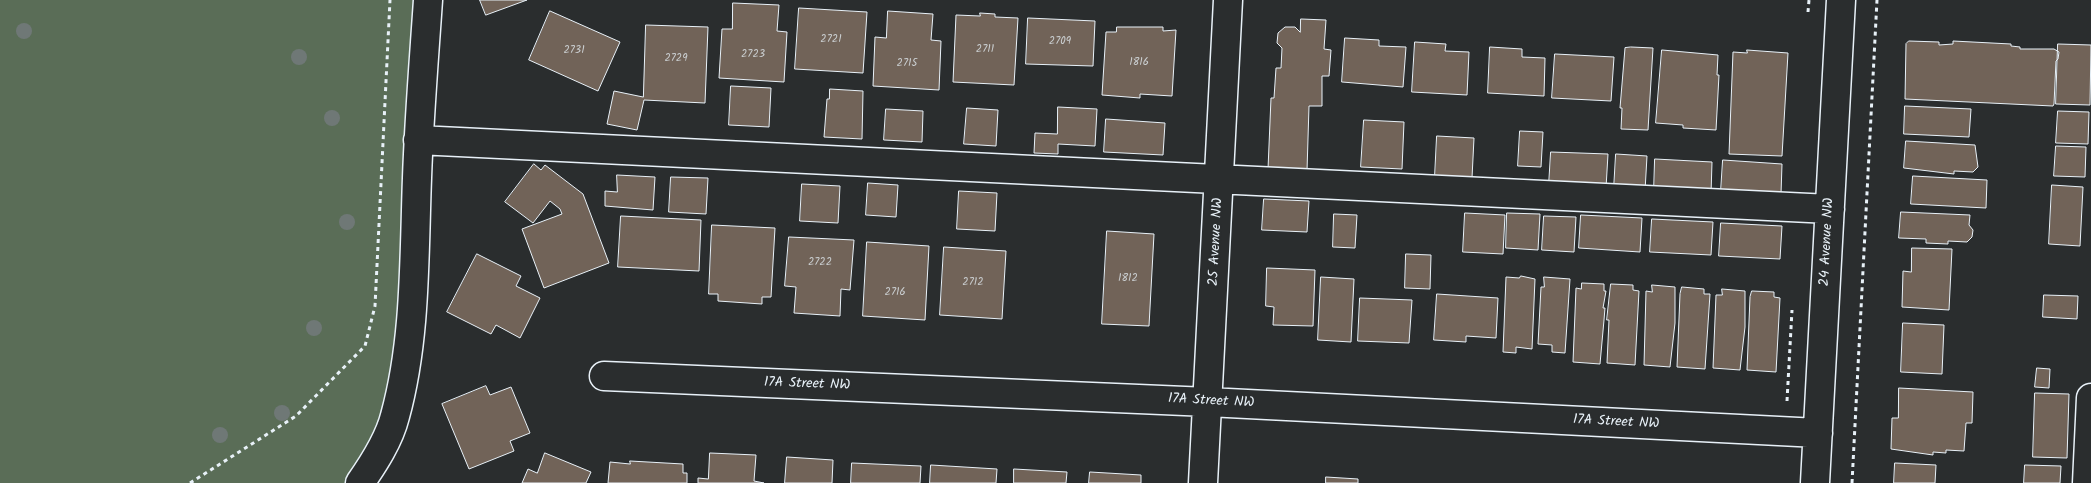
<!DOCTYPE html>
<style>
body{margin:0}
canvas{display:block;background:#2a2d2e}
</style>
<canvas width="2091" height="483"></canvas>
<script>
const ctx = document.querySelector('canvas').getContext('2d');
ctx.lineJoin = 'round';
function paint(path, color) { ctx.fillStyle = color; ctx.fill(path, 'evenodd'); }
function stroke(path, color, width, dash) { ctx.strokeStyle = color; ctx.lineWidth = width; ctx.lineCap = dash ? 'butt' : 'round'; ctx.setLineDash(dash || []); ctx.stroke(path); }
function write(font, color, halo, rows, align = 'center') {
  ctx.font = font + ' Kalam,sans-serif'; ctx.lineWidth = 4; ctx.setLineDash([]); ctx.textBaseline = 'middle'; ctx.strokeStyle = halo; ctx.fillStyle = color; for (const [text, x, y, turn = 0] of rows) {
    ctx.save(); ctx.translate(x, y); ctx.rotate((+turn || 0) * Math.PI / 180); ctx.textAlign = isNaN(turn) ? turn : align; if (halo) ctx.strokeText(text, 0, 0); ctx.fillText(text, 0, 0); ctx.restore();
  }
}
const green = new Path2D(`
 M0,0H429L403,399L354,483H0Z`);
const building = new Path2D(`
 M480,0H527L486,15Z
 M733,3L779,5L777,31L787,32L784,82L719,78L722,29H732Z
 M799,8L867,12L863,73L795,69Z
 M550,11L620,42L598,91L529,60Z
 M888,11L933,14L931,40L941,41L939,90L873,86L875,37L886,38Z
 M980,13L995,14V17L1018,18L1014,85L953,82L956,15L980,16Z
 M1028,18L1095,21L1093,66L1026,64Z
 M1301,19L1326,20L1324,49L1331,50L1329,76H1322V106H1309L1307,171L1268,169L1271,98H1274L1276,68H1281L1282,48L1277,43L1278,33L1285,27H1295L1300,32Z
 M646,25L708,27L705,103L644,100L637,130L607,124L614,91L643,97Z
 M1117,27H1163V31L1176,30L1172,96L1140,94V98L1102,95L1106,32H1116Z
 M1345,38L1379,40V46L1406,47L1403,87L1342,82Z
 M1909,41L1939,42V45L1953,44V41L2011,44V46L2020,47V49H2054L2059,52L2058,59L2056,61L2054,104L2053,106L1905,99L1906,44Z
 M1415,42L1446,44L1445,51L1469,52L1467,95L1412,92Z
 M2058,44L2091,45L2090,105L2056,104Z
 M1490,47L1522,49V57L1545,58L1544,96L1488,93Z
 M1631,47L1653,48L1648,130L1621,129L1622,108H1620L1625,48Z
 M1662,50L1718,55L1717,75H1719L1716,130L1683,128V125L1656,123Z
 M1747,50L1788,53L1782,156L1729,154L1733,52L1747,53Z
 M1555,54L1614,57L1611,101L1552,98Z
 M731,86L771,88L769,127L729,125Z
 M830,89L863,91L862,139L824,137L827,99H829Z
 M1905,106L1971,109L1969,137L1904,134Z
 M1058,107L1097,109L1095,146L1058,144V154L1034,153L1035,133L1057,134Z
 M967,108L998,110L996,146L964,144Z
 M886,109L923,111L922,142L884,140Z
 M2058,111L2089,112L2088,144L2056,143Z
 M1106,119L1165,123L1163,155L1104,152Z
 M1364,120L1404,122L1402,169L1361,167Z
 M1520,131L1543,132L1541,167L1518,166Z
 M1437,136L1474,138L1472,178L1435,176Z
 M1906,141L1975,145L1978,167L1973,172L1954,171V174L1904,168Z
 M2056,146L2086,147L2085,177L2054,176Z
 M1551,152L1608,154L1606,188L1549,185Z
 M1616,154L1647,156L1645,191L1614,189Z
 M1655,159L1712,162L1711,194L1654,191Z
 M1723,160L1782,164L1781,194L1721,191Z
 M534,164L541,170L545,165L583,194L609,263L544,288L522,229L562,214L560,209L550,201L533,223L505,202Z
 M617,175L655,177L653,210L605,206V191L617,192Z
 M1913,176L1987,180L1986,208L1911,204Z
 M671,177L708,178L706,214L669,212Z
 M868,183L898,185L896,217L866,215Z
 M802,184L840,186L838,223L800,221Z
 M2052,185L2083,187L2080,246L2049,244Z
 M959,191L997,193L995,231L957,229Z
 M1264,199L1309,201L1307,232L1262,230Z
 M1901,212L1970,215L1969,225L1973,230L1972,237L1967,242L1948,241V244L1926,243V239L1899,238Z
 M1465,213L1505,215L1503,254L1463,252Z
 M1507,213L1540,214L1538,250L1506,248Z
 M1334,214L1357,215L1355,248L1333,247Z
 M1581,215L1642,218L1640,252L1579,248Z
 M621,216L701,220L699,271L618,267Z
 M1544,216L1576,217L1574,252L1542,250Z
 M1652,219L1713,222L1711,255L1650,252Z
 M1721,223L1782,226L1780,259L1719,256Z
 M712,225L775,228L771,297H762V304L718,301V294H709Z
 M1107,231L1154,234L1149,326L1102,324Z
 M789,237L854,240L850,290L841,289L840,316L794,313L796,287L785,286Z
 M867,242L929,246L925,320L863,316Z
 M944,247L1006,251L1002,319L940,315Z
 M1912,248L1952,249L1949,310L1902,307L1903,271L1911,272Z
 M477,254L521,276L516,286L540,298L520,338L496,325L491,334L447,312Z
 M1406,254L1431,255L1430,289L1405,288Z
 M1267,268L1315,270L1313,326L1273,325L1274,307L1266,306Z
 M1521,276L1535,279L1532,349L1516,347V353L1503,352L1506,277L1519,278Z
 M1321,277L1354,279L1351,342L1318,340Z
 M1544,277L1570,279L1565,353L1552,352V345L1538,344L1541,287H1544Z
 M1582,283L1604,284V291H1606L1603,308H1605L1604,320L1600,364L1573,362L1576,288L1581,289Z
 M1611,284L1633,285V290L1639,291L1635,365L1607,363L1609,320H1607Z
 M1652,285L1675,287V323L1670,367L1644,365L1646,291L1652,292Z
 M1682,287L1704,289V294H1710L1705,369L1677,367L1680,294Z
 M1722,289L1745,291V327L1740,370L1713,368L1716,295H1722Z
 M1752,291L1774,292V297L1780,298L1776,372L1747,370L1750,297Z
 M1437,294L1498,298L1496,338L1466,336V342L1434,340Z
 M2044,295L2078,296L2077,319L2043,317Z
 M1360,298L1412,300L1409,343L1358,341Z
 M1903,323L1944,325L1942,374L1901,372Z
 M2037,368L2050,369L2049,388L2035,387Z
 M486,386L490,395L511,387L530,433L510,441L514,451L469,469L442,404Z
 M1899,388L1973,392L1972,423H1966L1964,451L1946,450V453L1933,452V455L1891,449L1892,418H1898Z
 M2035,393L2069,394L2067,458L2033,457Z
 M545,453L591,472L586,483H522L528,469L537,473Z
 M710,453L756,455L754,481L764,483H698V478L708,479Z
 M787,457L833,460L832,483H785Z
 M630,461L683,464V473H687V483H608L610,462L630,464Z
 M852,463L921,466L920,483H851Z
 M1895,463L1936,465L1935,483H1894Z
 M931,465L997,469L996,483H930Z
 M2025,465L2061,466L2060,483H2024Z
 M1014,469L1067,472L1066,483H1014Z
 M1090,472L1141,475V483H1089Z
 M1326,477L1358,479V483H1326Z`);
const path = new Path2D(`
 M1808,12L1809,0
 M1787,401L1792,310
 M190,483L296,416L365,346L375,306L390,0
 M1852,483L1877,0`);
const minor = new Path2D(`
 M418,140L1830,209
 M604,376L1208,402L1818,433
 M360,483C374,463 389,440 395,416C416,340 414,257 417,178C419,119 424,59 428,0
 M1203,483L1228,0
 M1815,483L1841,0
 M2087,483L2091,398`);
const trees = [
 [24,31],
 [299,57],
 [332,118],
 [347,222],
 [314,328],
 [282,413],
 [220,435]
];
const numberNames = [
 ["2721",831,40],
 ["2709",1060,42],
 ["2711",985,50],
 ["2731",574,51],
 ["2723",753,55],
 ["2729",676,59],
 ["1816",1139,63],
 ["2715",907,64],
 ["2722",820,263],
 ["1812",1128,279],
 ["2712",973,283],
 ["2716",895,293]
];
const streetNames = [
 ["25 Avenue NW",1217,242,-87],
 ["24 Avenue NW",1828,242,-87],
 ["17A Street NW",807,385,2],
 ["17A Street NW",1211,402,3],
 ["17A Street NW",1616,423,3]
];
paint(green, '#5a6d57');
paint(building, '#716358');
stroke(building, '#e8f1f8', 1);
stroke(minor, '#e8f1f8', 31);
stroke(path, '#e8f1f8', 3, [4, 4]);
stroke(minor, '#2a2d2e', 28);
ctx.fillStyle = '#6f7876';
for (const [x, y] of trees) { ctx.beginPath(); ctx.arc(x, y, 8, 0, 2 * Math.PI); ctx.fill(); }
write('11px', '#caced0', null, numberNames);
write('14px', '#e8f1f8', '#2a2d2e', streetNames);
</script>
